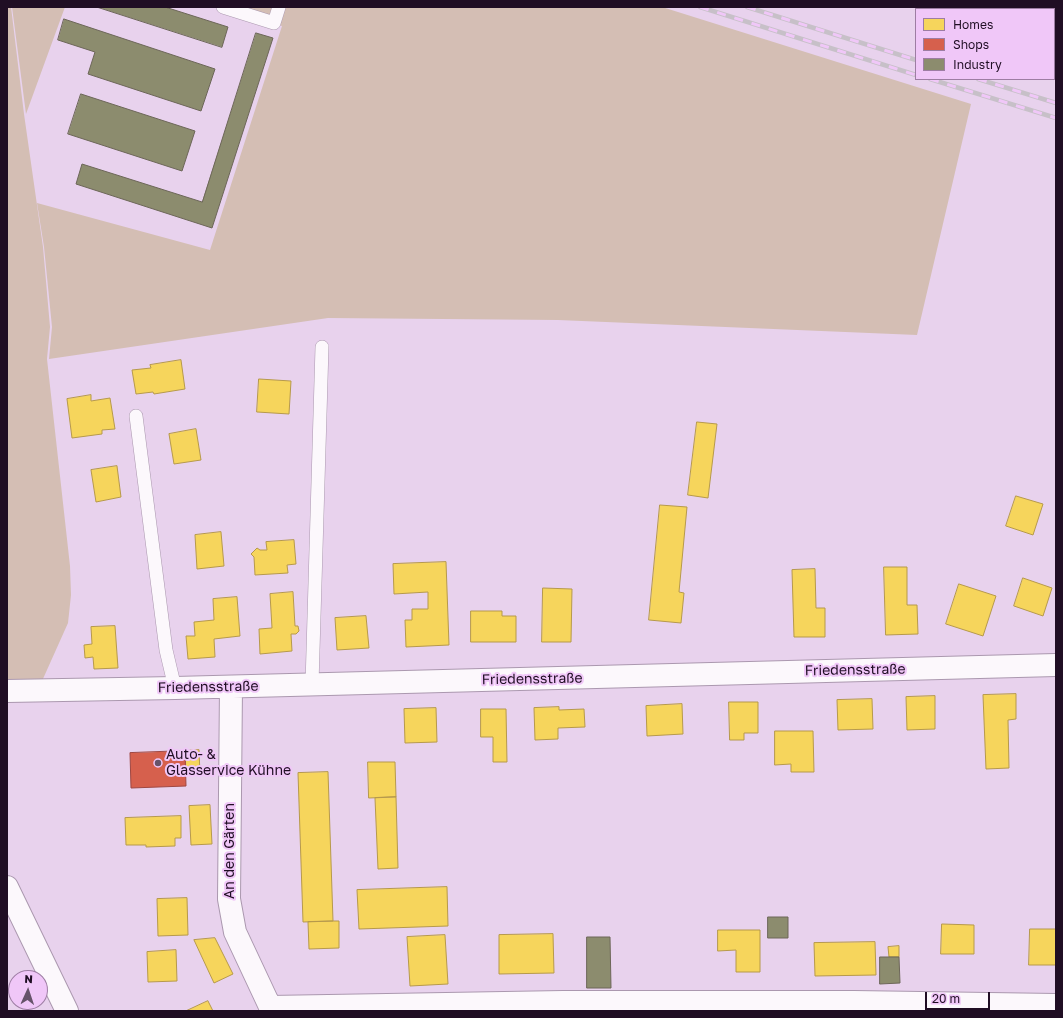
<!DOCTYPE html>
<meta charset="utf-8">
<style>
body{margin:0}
#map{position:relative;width:1063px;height:1018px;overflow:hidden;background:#e8d2ed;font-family:"Golos Text",sans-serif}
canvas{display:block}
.frame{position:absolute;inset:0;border:8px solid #200e24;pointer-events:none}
.legend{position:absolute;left:915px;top:8px;width:140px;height:72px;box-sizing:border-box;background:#f0c7f8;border:1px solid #9d7da3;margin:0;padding:5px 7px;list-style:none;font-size:12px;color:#200e24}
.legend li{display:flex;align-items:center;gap:8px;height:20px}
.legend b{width:20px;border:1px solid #9d7da3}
.north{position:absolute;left:8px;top:970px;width:40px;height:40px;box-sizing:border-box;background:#f0c7f8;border:1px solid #9d7da3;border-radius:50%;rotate:3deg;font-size:11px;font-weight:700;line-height:16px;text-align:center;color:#200e24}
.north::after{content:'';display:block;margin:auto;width:14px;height:18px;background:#66536a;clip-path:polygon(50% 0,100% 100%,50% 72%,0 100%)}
.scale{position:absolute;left:925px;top:992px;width:65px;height:18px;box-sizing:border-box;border:2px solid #200e24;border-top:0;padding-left:5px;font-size:12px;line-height:14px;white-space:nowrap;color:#200e24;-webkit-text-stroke:3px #f0c7f8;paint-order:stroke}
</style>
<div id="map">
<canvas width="1063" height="1018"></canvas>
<div class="frame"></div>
<ul class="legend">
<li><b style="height:11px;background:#f6d55c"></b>Homes</li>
<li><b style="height:11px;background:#d6604d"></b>Shops</li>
<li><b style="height:11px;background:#8c8c6e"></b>Industry</li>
</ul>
<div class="north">N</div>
<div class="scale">20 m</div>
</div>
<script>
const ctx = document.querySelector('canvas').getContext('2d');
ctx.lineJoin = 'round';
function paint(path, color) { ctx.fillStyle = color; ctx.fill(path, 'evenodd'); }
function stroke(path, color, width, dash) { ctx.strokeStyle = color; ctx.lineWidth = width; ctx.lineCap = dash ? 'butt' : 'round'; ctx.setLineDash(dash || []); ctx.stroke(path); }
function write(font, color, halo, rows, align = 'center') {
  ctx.font = font + ' "Golos Text",sans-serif'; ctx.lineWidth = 4; ctx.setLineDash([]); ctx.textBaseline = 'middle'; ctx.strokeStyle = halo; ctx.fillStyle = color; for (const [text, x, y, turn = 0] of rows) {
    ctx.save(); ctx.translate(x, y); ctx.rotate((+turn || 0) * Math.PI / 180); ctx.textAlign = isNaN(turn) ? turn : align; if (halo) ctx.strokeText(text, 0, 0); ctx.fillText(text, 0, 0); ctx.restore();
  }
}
const green = new Path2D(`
 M7,7H11L24,114L43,247L50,327L47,359L70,566L71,595L68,623L38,690H7Z
 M12,7H65L26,114Z
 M223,7H662L971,104L917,335L558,320L328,318L49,359L52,327L44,247L37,203L210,250L282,26Z`);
const homes = new Path2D(`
 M181,360L185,389L154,394L153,392L136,394L132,370L151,368L150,365Z
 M259,379L291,381L289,414L257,412Z
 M91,395V401L110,398L115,429L102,430V434L72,438L67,399Z
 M697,422L717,424L708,498L688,495Z
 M196,429L201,460L174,464L169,434Z
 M117,466L121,497L96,502L91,470Z
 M1016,496L1043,504L1033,535L1006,526Z
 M660,505L687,507L679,592L684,593L681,623L649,620Z
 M221,532L224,566L197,569L195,535Z
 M294,540L296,564L287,565L288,573L255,575L254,557L251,554L257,548L260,550H267L266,542Z
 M446,562L449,645L406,647L405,620H412V609H428V592L394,594L393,564Z
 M884,567H907V605H917L918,634L886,635Z
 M815,569L816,608H825V637H794L792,570Z
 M1023,578L1052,588L1043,616L1014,606Z
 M959,584L996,596L983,636L946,624Z
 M543,588L572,589L571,642H542Z
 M293,592L295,626H298L299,631L296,634H291L292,651L260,654L259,629L272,628L270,594Z
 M237,597L240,636L214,639L215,657L188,659L186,636H195L194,622L214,620L213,599Z
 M471,611H502V616H516V642H471Z
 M366,616L369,648L337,650L335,618Z
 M115,626L118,668L94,669L93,657L85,658L84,645L92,644L91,627Z
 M1016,694V719L1008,720L1009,768L986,769L983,695Z
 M935,696V729L907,730L906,697Z
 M872,699L873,729L838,730L837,700Z
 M729,702H758V733H744V740H730Z
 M682,704L683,734L647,736L646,706Z
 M559,707V710L584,709L585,727L558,728V739L535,740L534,708Z
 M436,708L437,742L405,743L404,709Z
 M481,709H506L507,762H493V737H481Z
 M775,731H813L814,772H791V764L775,765Z
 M199,750L200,774H186L185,751Z
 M368,762H395L396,797L369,798Z
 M328,772L333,921L303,922L298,773Z
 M396,797L398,868L378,869L375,798Z
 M210,805L212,844L191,845L189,806Z
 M181,816V838H175V846L146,847V845H126L125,818Z
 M447,887L448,926L359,929L357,890Z
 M187,898L188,935L158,936L157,899Z
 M333,921H339V948L309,949L308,922Z
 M942,924L974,925V954H941Z
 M1030,929H1056V965H1029Z
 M718,930H760V972H736V950L718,951Z
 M553,934L554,973L499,974V935Z
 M445,935L448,984L410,986L407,937Z
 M215,938L233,974L214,983L194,940Z
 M875,942L876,975L815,976L814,943Z
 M899,946V957H889L888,947Z
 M176,950L177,981L148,982L147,952Z
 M208,1001L213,1011H186Z`);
const shops = new Path2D(`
 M185,751L186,786L131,788L130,753Z`);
const industry = new Path2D(`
 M97,7H165L228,27L222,47Z
 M64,19L215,69L201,111L88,74L95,52L58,40Z
 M256,33L273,38L212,228L76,184L82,164L202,202Z
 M81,94L195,131L182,171L68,134Z
 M768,917H788V938H768Z
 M587,937H610L611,988H587Z
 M880,957H899L900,983L880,984Z`);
const lane = new Path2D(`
 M223,7L274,23L279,7
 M1054,66L1056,67
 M136,416L166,650L175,688
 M312,684L322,347`);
const street = new Path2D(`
 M231,687L229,899L235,932L272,1011
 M7,691L175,688L1056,665
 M7,887L67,1011
 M270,1007L563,1002H854L1056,1005`);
const rail = new Path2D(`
 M700,7L916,75
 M747,7L916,60
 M930,79L1056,118
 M978,79L1056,103`);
const markers = [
 [158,763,4,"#66536a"]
];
const streetNames = [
 ["Friedensstraße",855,670,-1],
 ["Friedensstraße",532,679,-1],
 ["Friedensstraße",208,687,-1],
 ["An den Gärten",230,851,-90]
];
const poiNames = [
 ["Auto- &",166,755],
 ["Glasservice Kühne",166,771]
];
paint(green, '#d4beb4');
paint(homes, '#f6d55c');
stroke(homes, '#b6994b', 1);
paint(shops, '#d6604d');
stroke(shops, '#9f4741', 1);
paint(industry, '#8c8c6e');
stroke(industry, '#6c6658', 1);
stroke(lane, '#ab98af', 14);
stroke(street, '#ab98af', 24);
stroke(lane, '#fcf8fc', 13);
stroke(street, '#fcf8fc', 22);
stroke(rail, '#c7c0c8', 4.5);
stroke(rail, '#f0c7f8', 3, [9]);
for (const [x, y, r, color] of markers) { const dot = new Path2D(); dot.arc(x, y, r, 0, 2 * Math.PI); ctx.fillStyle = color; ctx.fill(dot); stroke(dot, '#f0c7f8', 1.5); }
write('14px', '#200e24', '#f0c7f8', streetNames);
write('14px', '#200e24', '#f0c7f8', poiNames, 'left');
</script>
